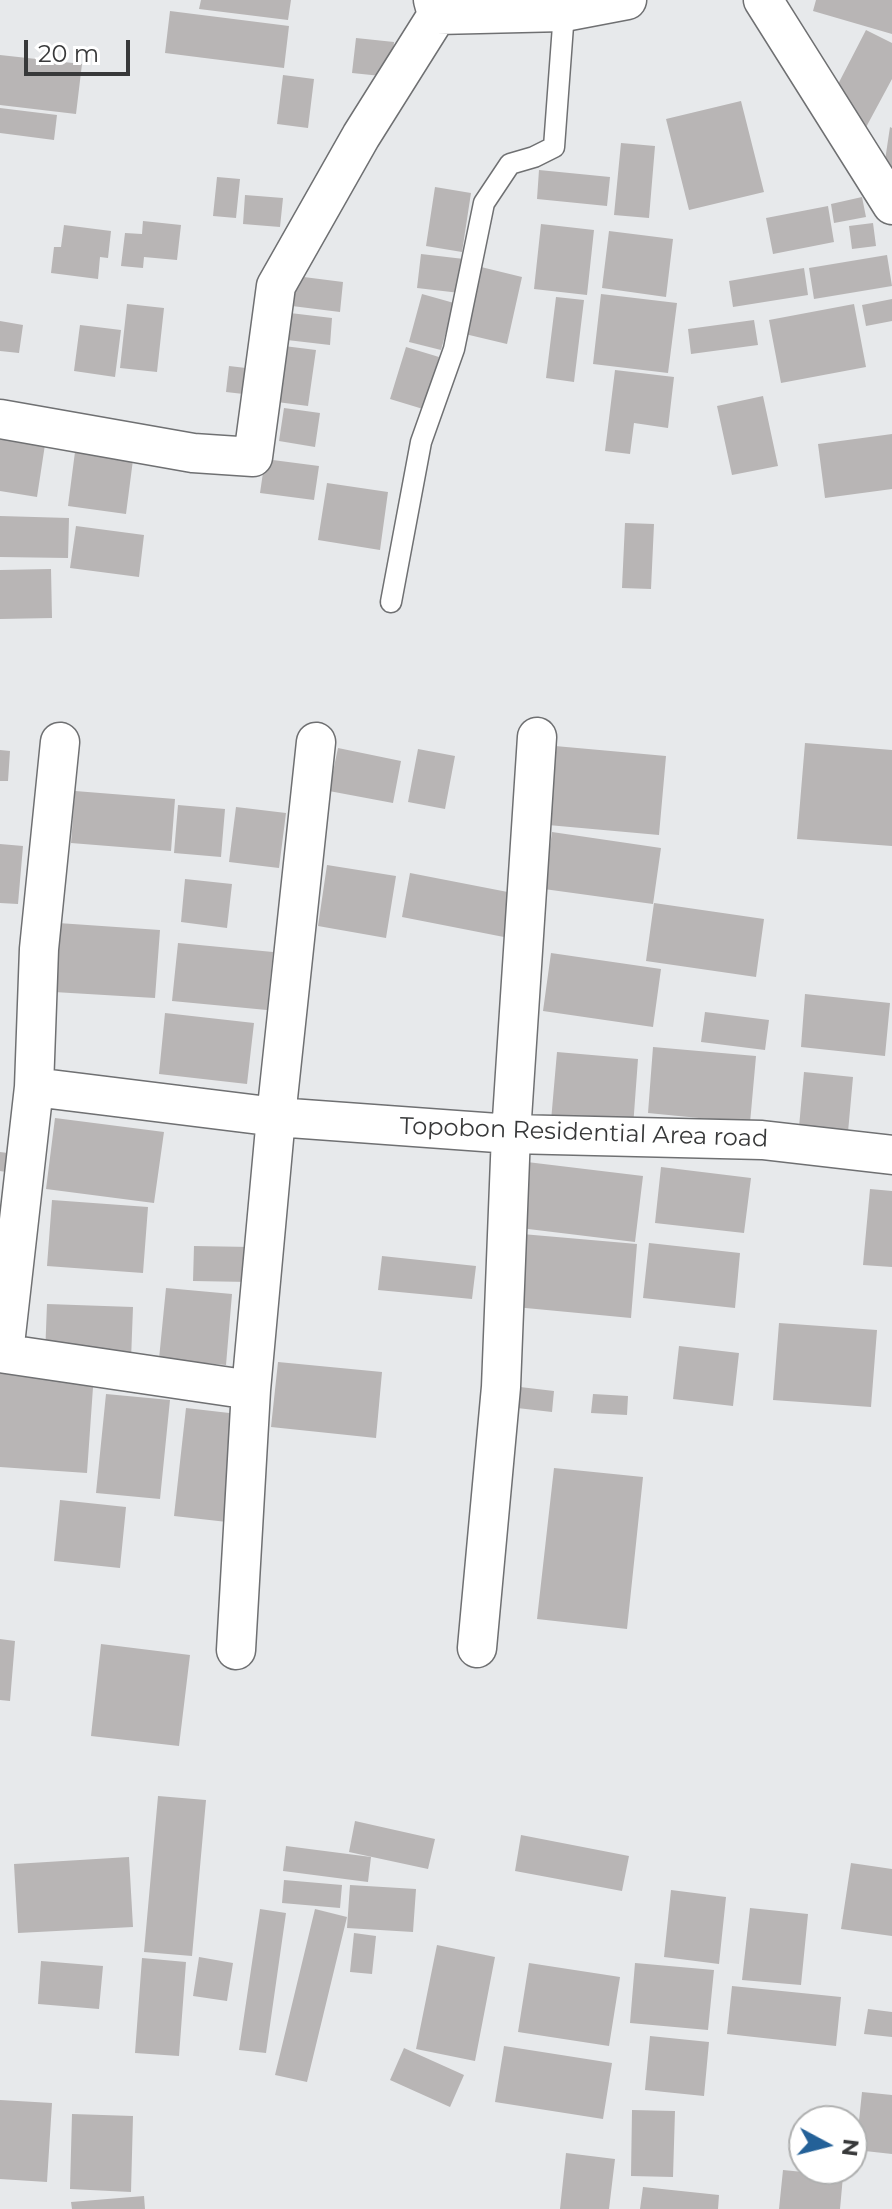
<!DOCTYPE html>
<style>
body{margin:0}
#map{position:relative;width:892px;height:2209px;overflow:hidden;background:#e7e9eb;font-family:Montserrat,sans-serif}
canvas{display:block}
.north{position:absolute;left:788px;top:2105px;width:80px;height:80px;box-sizing:border-box;background:#fff;border:2px solid #afb0b0;border-radius:50%;rotate:97deg;font-size:22px;font-weight:700;line-height:32px;text-align:center;color:#38393a}
.north::after{content:'';display:block;margin:auto;width:28px;height:36px;background:#246198;clip-path:polygon(50% 0,100% 100%,50% 72%,0 100%)}
.scale{position:absolute;left:24px;top:40px;width:106px;height:36px;box-sizing:border-box;border:4px solid #38393a;border-top:0;padding-left:10px;font-size:24px;line-height:28px;white-space:nowrap;color:#38393a;-webkit-text-stroke:6px #fff;paint-order:stroke}
</style>
<div id="map">
<canvas width="892" height="2209"></canvas>
<div class="north">N</div>
<div class="scale">20 m</div>
</div>
<script>
const ctx = document.querySelector('canvas').getContext('2d');
ctx.lineJoin = 'round';
function paint(path, color) { ctx.fillStyle = color; ctx.fill(path, 'evenodd'); }
function stroke(path, color, width, dash) { ctx.strokeStyle = color; ctx.lineWidth = width; ctx.lineCap = dash ? 'butt' : 'round'; ctx.setLineDash(dash || []); ctx.stroke(path); }
function write(font, color, halo, rows, align = 'center') {
  ctx.font = font + ' Montserrat,sans-serif'; ctx.lineWidth = 6; ctx.setLineDash([]); ctx.textBaseline = 'middle'; ctx.strokeStyle = halo; ctx.fillStyle = color; for (const [text, x, y, turn = 0] of rows) {
    ctx.save(); ctx.translate(x, y); ctx.rotate((+turn || 0) * Math.PI / 180); ctx.textAlign = isNaN(turn) ? turn : align; if (halo) ctx.strokeText(text, 0, 0); ctx.fillText(text, 0, 0); ctx.restore();
  }
}
const building = new Path2D(`
 M201,0H291L288,20L199,9Z
 M816,0H892V34L813,11Z
 M170,11L289,26L284,68L165,53Z
 M866,30L892,43V79L864,131L835,90Z
 M356,38L394,42L391,77L352,73Z
 M0,55L82,64L76,114L0,105Z
 M283,75L314,79L308,128L277,124Z
 M741,101L764,192L689,210L666,119Z
 M0,108L57,115L54,140L0,133Z
 M890,127L892,128V169L884,167Z
 M621,143L655,146L649,218L614,215Z
 M539,170L610,177L607,206L537,199Z
 M217,177L240,179L236,218L213,216Z
 M435,187L471,193L462,252L426,246Z
 M245,195L283,198L280,227L243,224Z
 M862,197L866,217L834,223L831,204Z
 M828,206L834,242L773,254L766,218Z
 M143,221L181,225L177,260L144,257L143,268L121,266L125,233L142,234Z
 M873,223L876,246L852,249L849,226Z
 M541,224L594,230L587,295L534,289Z
 M64,225L111,231L108,258L100,257L98,279L51,273L54,247H61Z
 M609,231L673,239L666,297L602,288Z
 M421,254L464,259L460,293L417,288Z
 M887,255L892,286L814,299L809,268Z
 M481,267L522,277L507,344L465,334Z
 M804,268L808,295L733,307L729,281Z
 M288,275L343,282L340,312L284,305Z
 M422,294L454,303L441,350L409,342Z
 M601,294L677,303L668,373L593,364Z
 M556,297L584,300L574,382L546,378Z
 M892,299V321L866,326L862,305Z
 M127,304L164,308L157,372L120,368Z
 M854,304L866,367L781,383L769,320Z
 M290,313L332,318L330,345L287,340Z
 M754,320L758,345L691,354L688,329Z
 M0,321L23,325L19,353L0,351Z
 M80,325L121,330L115,377L74,371Z
 M284,346L316,350L308,406L277,402Z
 M406,347L439,357L423,409L390,399Z
 M229,366L263,370L261,396L226,392Z
 M615,370L674,377L668,428L634,423L630,454L605,451Z
 M763,396L778,466L732,475L717,406Z
 M284,408L320,413L315,447L279,441Z
 M0,431L46,438L37,497L0,491Z
 M892,434V489L825,498L818,444Z
 M76,444L134,452L126,514L68,506Z
 M265,459L319,466L314,500L260,493Z
 M327,483L388,492L380,550L318,540Z
 M0,516L69,518L68,558L0,557Z
 M625,523L654,524L651,589L622,588Z
 M76,526L144,535L139,577L70,568Z
 M51,569L52,618L0,619V570Z
 M805,743L892,750V846L797,839Z
 M555,746L666,756L659,835L548,825Z
 M338,748L401,761L393,803L329,791Z
 M418,749L455,756L445,809L408,802Z
 M0,750L10,751L8,781H0Z
 M75,791L175,799L171,851L71,843Z
 M178,805L225,809L221,857L174,853Z
 M236,807L286,813L279,868L229,862Z
 M552,832L661,848L653,904L544,889Z
 M0,844L23,846L18,904L0,903Z
 M327,865L396,876L386,938L318,926Z
 M410,873L518,894L509,938L402,917Z
 M185,879L232,884L227,928L181,922Z
 M654,903L764,919L756,977L646,961Z
 M58,923L160,930L155,998L54,992Z
 M178,943L273,952L267,1010L172,1001Z
 M551,953L661,969L653,1027L543,1011Z
 M805,994L890,1003L885,1056L801,1047Z
 M705,1012L769,1020L765,1050L701,1042Z
 M165,1013L254,1023L247,1084L159,1074Z
 M653,1047L756,1056L750,1123L648,1113Z
 M557,1052L638,1059L633,1127L551,1121Z
 M804,1072L853,1077L848,1132L799,1127Z
 M55,1118L164,1132L154,1203L46,1189Z
 M0,1152L8,1153L6,1172L0,1171Z
 M527,1162L643,1176L635,1242L520,1228Z
 M661,1167L751,1178L744,1233L655,1223Z
 M870,1189L892,1191V1267L863,1265Z
 M52,1200L148,1207L143,1273L47,1266Z
 M522,1234L637,1244L631,1318L515,1307Z
 M649,1243L740,1253L735,1308L643,1298Z
 M194,1246L251,1247L250,1282L193,1281Z
 M382,1256L476,1266L472,1299L378,1290Z
 M166,1288L232,1294L226,1365L159,1359Z
 M47,1304L133,1307L131,1360L45,1356Z
 M779,1323L877,1330L871,1407L773,1400Z
 M679,1346L739,1353L733,1406L673,1399Z
 M278,1362L382,1372L376,1438L271,1427Z
 M0,1365L94,1373L87,1473L0,1467Z
 M520,1387L554,1391L552,1412L517,1408Z
 M106,1394L170,1400L160,1499L96,1493Z
 M593,1394L628,1396L627,1415L591,1413Z
 M186,1408L238,1414L227,1522L174,1516Z
 M554,1468L643,1477L627,1629L537,1619Z
 M60,1500L126,1507L120,1568L54,1561Z
 M0,1639L15,1641L10,1701L0,1700Z
 M101,1644L190,1655L179,1746L91,1736Z
 M158,1796L206,1800L192,1956L144,1952Z
 M355,1821L435,1839L428,1869L349,1852Z
 M521,1835L629,1856L622,1891L515,1871Z
 M286,1846L371,1857L368,1882L283,1871Z
 M129,1857L133,1927L18,1933L14,1864Z
 M851,1863L892,1869V1936L841,1929Z
 M284,1880L342,1885L340,1908L282,1903Z
 M350,1885L416,1889L413,1932L347,1928Z
 M671,1890L726,1897L719,1964L664,1957Z
 M750,1908L808,1914L801,1985L742,1980Z
 M260,1909L286,1913L266,2053L239,2050Z
 M315,1909L347,1917L307,2082L275,2075Z
 M354,1933L376,1936L372,1974L350,1972Z
 M437,1945L495,1957L475,2061L416,2049Z
 M199,1957L233,1963L227,2001L193,1996Z
 M142,1958L186,1962L179,2056L135,2053Z
 M41,1961L103,1966L99,2009L38,2004Z
 M529,1963L620,1977L609,2046L518,2032Z
 M635,1963L714,1970L708,2030L630,2023Z
 M732,1986L841,1997L836,2046L727,2034Z
 M868,2009L892,2012V2037L864,2034Z
 M650,2036L709,2042L704,2096L645,2090Z
 M504,2046L612,2063L603,2119L495,2102Z
 M404,2048L464,2075L450,2107L390,2080Z
 M862,2092L892,2095V2154L856,2150Z
 M0,2100L52,2103L47,2182L0,2179Z
 M632,2110L675,2111L673,2177L631,2176Z
 M72,2114L133,2116L131,2192L70,2189Z
 M566,2153L615,2159L609,2209H560Z
 M783,2170L843,2176L840,2209H779Z
 M643,2187L719,2195L718,2209H640Z
 M144,2196L145,2209H72L71,2202Z`);
const lane = new Path2D(`
 M391,602L421,442L454,349L484,203L510,164L534,157L554,147L564,12`);
const street = new Path2D(`
 M763,0L892,205
 M437,15L564,12L627,0
 M0,419L193,453L253,457L276,286L361,136L437,15L433,0
 M34,1087L276,1117L511,1134L762,1140L892,1155
 M0,1353L251,1390
 M4,1353L34,1087L39,949L60,742
 M477,1648L501,1387L511,1134L537,737
 M236,1650L251,1390L276,1117L316,742`);
const streetNames = [
 ["Topobon Residential Area road",584,1133,2]
];
paint(building, '#b8b5b5');
stroke(lane, '#6f7072', 23);
stroke(street, '#6f7072', 41);
stroke(lane, '#fff', 20);
stroke(street, '#fff', 38);
write('24px', '#38393a', '#fff', streetNames);
</script>
